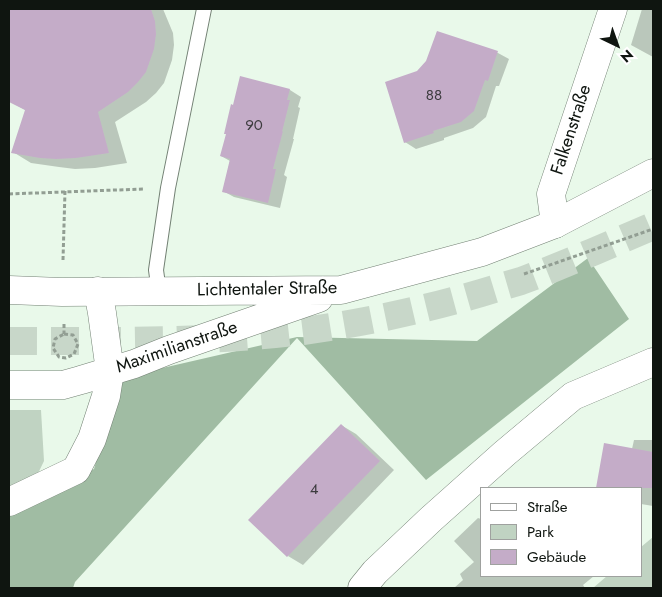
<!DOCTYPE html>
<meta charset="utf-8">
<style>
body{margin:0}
#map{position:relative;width:662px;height:597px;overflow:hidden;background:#e9f9ea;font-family:Jost,sans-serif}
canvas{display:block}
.frame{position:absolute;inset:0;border:10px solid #0f1510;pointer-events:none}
.legend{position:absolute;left:480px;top:487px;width:162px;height:90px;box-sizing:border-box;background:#fff;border:1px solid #9fa19f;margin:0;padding:6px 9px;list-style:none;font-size:15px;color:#0f1510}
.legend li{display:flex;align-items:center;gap:10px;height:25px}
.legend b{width:25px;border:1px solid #9fa19f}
.north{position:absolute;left:592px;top:20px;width:50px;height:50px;-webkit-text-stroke:4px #fff;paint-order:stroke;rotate:138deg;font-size:14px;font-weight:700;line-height:20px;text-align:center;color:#0f1510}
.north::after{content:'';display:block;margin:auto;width:18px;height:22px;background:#0f1510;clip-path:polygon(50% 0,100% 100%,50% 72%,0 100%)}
</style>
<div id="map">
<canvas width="662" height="597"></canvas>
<div class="frame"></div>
<ul class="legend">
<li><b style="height:6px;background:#fff"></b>Straße</li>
<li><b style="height:14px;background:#c0d3c2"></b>Park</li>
<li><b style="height:14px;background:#c4acc8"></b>Gebäude</li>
</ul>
<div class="north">N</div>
</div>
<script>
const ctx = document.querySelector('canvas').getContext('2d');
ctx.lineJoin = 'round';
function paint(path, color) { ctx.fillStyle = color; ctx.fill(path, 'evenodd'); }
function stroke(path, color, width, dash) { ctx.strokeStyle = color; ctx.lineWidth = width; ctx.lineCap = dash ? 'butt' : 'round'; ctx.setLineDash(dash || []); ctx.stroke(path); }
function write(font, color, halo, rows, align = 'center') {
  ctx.font = font + ' Jost,sans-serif'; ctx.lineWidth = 4.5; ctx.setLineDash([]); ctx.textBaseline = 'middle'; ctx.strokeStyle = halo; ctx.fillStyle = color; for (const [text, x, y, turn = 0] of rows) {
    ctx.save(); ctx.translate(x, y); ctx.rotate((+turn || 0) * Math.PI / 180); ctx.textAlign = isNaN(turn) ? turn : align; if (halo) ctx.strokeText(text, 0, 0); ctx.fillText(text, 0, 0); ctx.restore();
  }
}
const green = new Path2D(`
 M9,410H41L44,461L29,492L9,502Z
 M653,537V588H593L607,576H641V547Z`);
const forest = new Path2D(`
 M588,258L629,319L426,480L297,338L75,582L73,588H9V511L94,469L119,378L297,337L477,341Z`);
const shadow = new Path2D(`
 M9,9H163L173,33L174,45L172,60L164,83L156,93L146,102L115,122L127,163L95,168L75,169L59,167L31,163L13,152L27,111L9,101Z
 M642,9H653V57L631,45Z
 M437,32L498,53L509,59L499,86H496L486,117L473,128L444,138V140L416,149L405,142L418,73L427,62Z
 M241,78L290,90L301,97L298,107L300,108L293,139H294L284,175L287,177L280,208L234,197L223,191L230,161L221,156Z
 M341,425L356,434L394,470L303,565L288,556Z
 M634,440H653V506L641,504V488H597L605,444L632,449Z
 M478,518L481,519V576H594L583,585L585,588H454L463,580L460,574L474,562L454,541Z`);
const building = new Path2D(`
 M9,9H151L155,21L156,34L154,49L146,72L138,82L128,92L98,112L109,153L76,158L56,159L40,158L11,153L25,110L9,102Z
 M437,31L498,51L488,81L485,80L474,111L461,122L433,131L434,133L404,143L385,82L417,71L426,61Z
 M240,76L290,89L287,100H290L282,132L283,131L273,169H276L268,203L222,192L230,159L220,156L226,134H224L231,104L233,105Z
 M341,424L380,461L287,557L248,520Z
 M604,443L653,452V488H596Z`);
const primaryTunnel = new Path2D(`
 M9,341C107,341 206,343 303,331C363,323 423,310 481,293C494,289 507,285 521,281C566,264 609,245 653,226`);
const path = new Path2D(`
 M9,194L143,189
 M63,260L65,191
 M524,274L653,229
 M64,324V334
 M64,334L73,335L78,344L74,354L66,358L59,357L53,348L55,339Z`);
const service = new Path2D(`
 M159,292L156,270L168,188L204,9`);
const minor = new Path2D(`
 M555,224L551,194L613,9
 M9,502L76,470L92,439L106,396L110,371L102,313L98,291
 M362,588L375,572L431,519L505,453L573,396L653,362`);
const secondary = new Path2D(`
 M9,290L62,292L341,290L482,252L555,224L653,173
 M9,385H63L81,380L134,364L169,350L319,298`);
const numberNames = [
 ["88",434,96],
 ["90",254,126],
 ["4",314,490]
];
const streetNames = [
 ["Falkenstraße",572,130,-72],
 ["Lichtentaler Straße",267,290,-1],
 ["Maximilianstraße",177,348,-19]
];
paint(green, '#c0d3c2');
paint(forest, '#a0bca3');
paint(shadow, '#0003');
paint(building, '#c4acc8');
stroke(primaryTunnel, '#c8d7c9', 28, [28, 14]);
stroke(service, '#738174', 16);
stroke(minor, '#738174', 29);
stroke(secondary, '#738174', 29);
stroke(path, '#929e93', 3, [4, 2.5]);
stroke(service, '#fff', 14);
stroke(minor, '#fff', 28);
stroke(secondary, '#fff', 28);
write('15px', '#3c3b3e', null, numberNames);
write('18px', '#0f1510', '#fff', streetNames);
</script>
